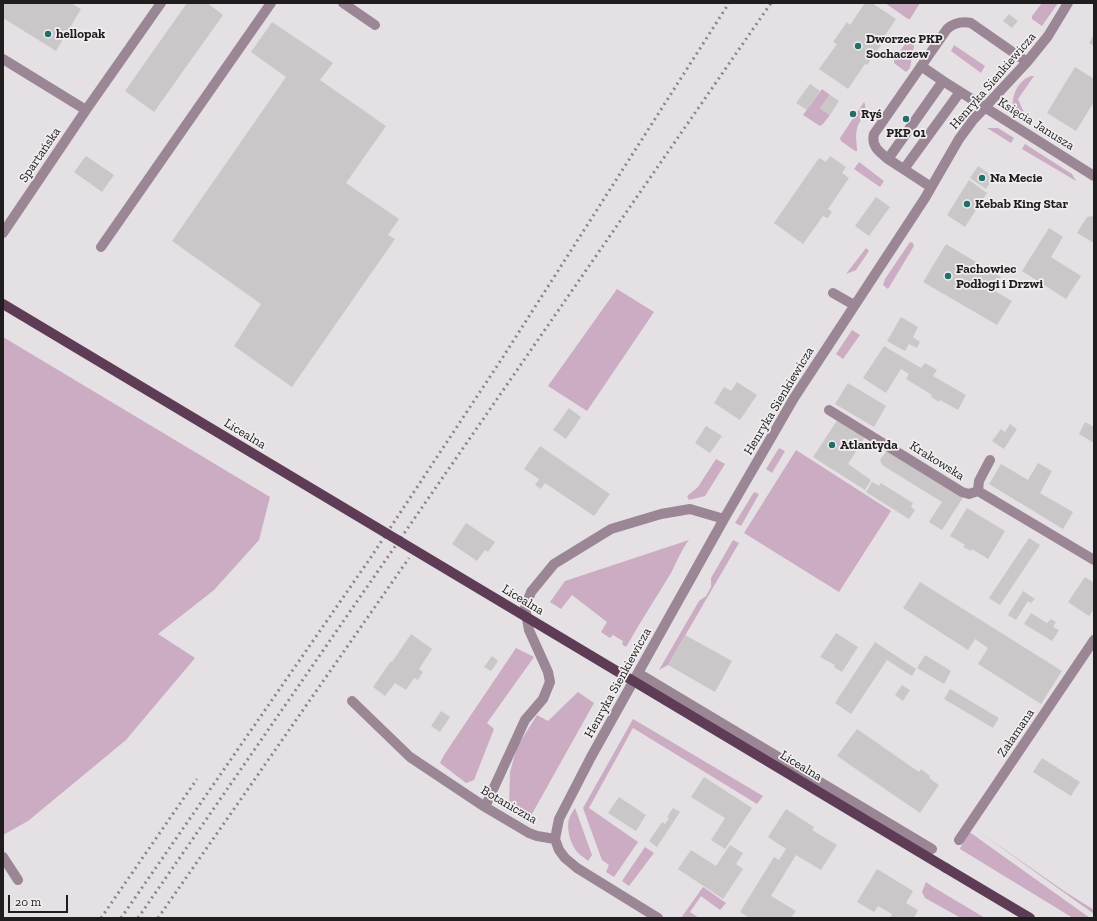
<!DOCTYPE html>
<meta charset="utf-8">
<style>
body{margin:0}
#map{position:relative;width:1097px;height:921px;overflow:hidden;background:#e4e0e3;font-family:"Zilla Slab",serif}
canvas{display:block}
.frame{position:absolute;inset:0;border:4px solid #1f1d1e;pointer-events:none}
.scale{position:absolute;left:8px;top:895px;width:60px;height:18px;box-sizing:border-box;border:2px solid #1f1d1e;border-top:0;padding-left:5px;font-size:12px;line-height:14px;white-space:nowrap;color:#1f1d1e;-webkit-text-stroke:3px #f1eef0;paint-order:stroke}
</style>
<div id="map">
<canvas width="1097" height="921"></canvas>
<div class="frame"></div>
<div class="scale">20 m</div>
</div>
<script>
const ctx = document.querySelector('canvas').getContext('2d');
ctx.lineJoin = 'round';
function paint(path, color) { ctx.fillStyle = color; ctx.fill(path, 'evenodd'); }
function stroke(path, color, width, dash) { ctx.strokeStyle = color; ctx.lineWidth = width; ctx.lineCap = dash ? 'butt' : 'round'; ctx.setLineDash(dash || []); ctx.stroke(path); }
function write(font, color, halo, rows, align = 'center') {
  ctx.font = font + ' "Zilla Slab",serif'; ctx.lineWidth = 3.5; ctx.setLineDash([]); ctx.textBaseline = 'middle'; ctx.strokeStyle = halo; ctx.fillStyle = color; for (const [text, x, y, turn = 0] of rows) {
    ctx.save(); ctx.translate(x, y); ctx.rotate((+turn || 0) * Math.PI / 180); ctx.textAlign = isNaN(turn) ? turn : align; if (halo) ctx.strokeText(text, 0, 0); ctx.fillText(text, 0, 0); ctx.restore();
  }
}
const green = new Path2D(`
 M885,3H920L910,19H908Z
 M1042,3H1058L1042,26L1032,19V16Z
 M907,41L913,44L914,46L910,68L906,72L894,63V60Z
 M954,45L985,66L981,73L951,51Z
 M1031,76H1034L1018,99L1026,117L1023,122C1004,112 1014,81 1031,76Z
 M822,89L830,95L820,108L830,115L823,124L820,126L803,115Z
 M864,102C869,112 859,120 857,129C855,136 857,143 857,151H855L841,141L840,138Z
 M1039,122L1073,143L1070,147L1065,148L1034,129Z
 M987,128H998L1014,138L1011,143Z
 M1025,144L1072,174L1076,181L1022,149Z
 M859,162L884,181L880,187L854,169Z
 M910,242L913,243L914,246L888,289L883,285L885,279Z
 M866,248L869,251L856,270L846,274Z
 M617,289L654,312L587,411L548,386Z
 M852,330L860,335L843,359L836,354Z
 M3,337L270,497L259,540L214,590L158,634L195,658L126,740L28,821L3,835Z
 M779,448L785,451L772,473L766,469Z
 M796,450L891,511L839,592L744,533Z
 M716,459L725,464L705,496L689,500L687,496L698,487Z
 M754,492L759,494L741,526L735,523Z
 M689,540C681,550 677,562 671,573C656,598 640,622 626,647L622,644L623,641L613,635L610,638L601,632L607,622L572,595L561,609L550,602L565,581Z
 M733,540L739,543L668,665L659,670L699,601L706,596L711,587V578Z
 M516,648L534,657L487,723L494,729L474,780L466,783L440,763L444,755Z
 M578,692L594,703L528,821L509,808L510,772L517,747L537,715L548,721Z
 M633,719L763,796L757,804L633,728L589,808L638,842L614,877L606,872L609,865L602,860L583,808Z
 M575,808L592,855L588,861C585,858 581,856 578,853C571,845 566,830 569,819C570,815 573,811 575,808Z
 M968,831L1090,918H1073L960,849Z
 M978,831L1064,891L1094,910V914Z
 M645,847L654,853L629,886L622,881Z
 M926,882L933,887L985,918H961L925,898L922,892Z
 M703,887L726,903L720,910L701,896L690,912L699,918H681Z`);
const building = new Path2D(`
 M3,3H71L81,9L56,51L3,18Z
 M187,3H207L223,15L154,112L125,91Z
 M865,3H872L896,19L879,44L881,45L867,65L865,64L848,89L819,69L837,44L833,42L847,22L850,25Z
 M1009,14L1018,21L1012,28L1003,21Z
 M272,22L333,63L320,80L386,126L346,183L399,219L388,235L395,239L292,387L234,346L261,304L172,241L286,77L251,52Z
 M1094,35V46L1089,43Z
 M1075,67L1094,79V102L1076,131L1047,113Z
 M810,84L820,91L807,110L796,103Z
 M830,95L839,101L830,115L820,108Z
 M86,156L114,175L102,192L74,172Z
 M830,156L846,167L842,173L849,178L828,209L832,212L828,218L823,216L803,244L774,223L819,158L826,162Z
 M978,166L994,177L986,189L970,178Z
 M969,180L987,193L965,227L947,215Z
 M876,197L890,207L869,236L855,226Z
 M1093,216L1094,217V243L1077,233L1087,217Z
 M1049,228L1063,237L1051,257L1081,276L1066,299L1022,271Z
 M946,244L1001,277L993,290L1012,301L997,325L923,282Z
 M901,317L918,327L913,337L920,342L917,348L909,344L905,351L887,341Z
 M884,346L921,368L925,363L937,370L933,376L966,395L958,410L940,400L939,402L931,397L932,395L906,379L909,374L901,369L886,393L863,378Z
 M737,382L757,395L740,420L714,403L724,387L731,391Z
 M848,383L886,406L874,427L835,404Z
 M569,408L581,417L566,439L553,430Z
 M838,419L865,437L848,464L871,480L865,490L813,457Z
 M1085,422L1094,427V443L1079,434Z
 M1010,424L1017,429L1004,449L992,441L1001,429L1005,432Z
 M706,426L722,436L710,453L695,443Z
 M540,446L610,494L594,516L545,483L541,489L535,485L539,479L524,469Z
 M888,449L964,496L942,530L929,522L942,502L882,465L880,460Z
 M1038,463L1052,471L1040,493L1073,512L1063,529L989,484L1001,464L1028,480Z
 M872,482L879,486L881,483L913,503L911,507L915,510L909,519L866,492Z
 M967,508L1005,531L988,559L972,549L971,551L963,547L965,545L950,536Z
 M466,523L495,542L488,552L485,550L477,561L452,544Z
 M1029,538L1040,545L1000,605L989,598Z
 M1085,577L1094,583V609L1089,616L1068,602Z
 M920,582L1062,671L1041,704L978,664L988,648L975,639L968,650L903,608Z
 M1023,591L1035,599L1031,603L1028,601L1016,620L1008,615Z
 M1031,613L1047,623L1051,619L1056,622L1053,627L1059,630L1052,641L1024,624Z
 M836,633L858,647L842,672L834,667L835,665L820,657Z
 M411,634L432,649L419,669L423,672L418,680L414,678L406,690L395,683L385,696L373,687L391,661L392,662Z
 M685,635L732,661L715,692L668,665Z
 M875,642L916,669L912,676L887,660L851,714L835,703Z
 M925,655L951,671L944,684L917,668Z
 M492,656L498,661L491,671L484,667Z
 M902,685L910,690L903,701L895,695Z
 M950,689L999,718L993,728L944,699Z
 M441,711L450,717L440,732L431,726Z
 M857,729L919,772L921,769L930,776L929,778L939,785L920,813L837,756Z
 M1042,758L1080,782L1071,796L1033,772Z
 M704,777L752,808L725,849L711,840L725,818L691,797Z
 M619,797L646,815L636,831L608,813Z
 M673,808L680,812L657,847L649,841L662,822L665,824L669,818L667,817Z
 M786,809L814,827L812,830L837,845L821,870L796,855L771,896L796,911L791,918H749L740,912L774,857L779,860L786,849L768,837Z
 M730,845L743,853L736,864L743,869L723,899L678,869L691,850L716,866Z
 M877,869L913,891L906,903L918,910L914,918H890L892,914L878,906L874,912L857,902Z`);
const minor = new Path2D(`
 M343,3L375,25
 M3,59L86,110L161,3
 M921,66L943,81
 M888,159C879,152 871,146 874,134L947,29C954,23 961,21 971,23L1027,62
 M904,169L960,92
 M931,187L888,159L943,81L1094,176
 M3,233L86,110
 M101,247L271,3
 M833,293L854,305
 M829,410L962,492L969,494L978,491L1094,560
 M978,491L979,481L990,460
 M638,673L932,849
 M352,701L410,757L485,807L529,833L537,836L555,839
 M485,807L525,720L543,699L550,682L548,672L529,630L525,608L531,592L554,564L611,529L661,514L690,509L724,519
 M959,840L1094,640
 M3,857L18,880
 M658,918L577,868L565,858L559,850L555,839L559,819L591,757L724,519L794,398L925,198L959,139L973,120L1027,62L1048,36L1068,3`);
const major = new Path2D(`
 M946,868L1030,918`);
const rail = new Path2D(`
 M101,918L197,779
 M121,918L369,560L503,357L729,3
 M138,918L771,3
 M158,918L409,558`);
const majorBridge = new Path2D(`
 M3,304L946,868`);
const markers = [
 [48,34,4,"#256e67"],
 [858,46,4,"#256e67"],
 [853,114,4,"#256e67"],
 [906,119,4,"#256e67"],
 [982,178,4,"#256e67"],
 [967,204,4,"#256e67"],
 [948,276,4,"#256e67"],
 [832,445,4,"#256e67"]
];
const poiNames = [
 ["hellopak",56,34],
 ["Dworzec PKP",866,39],
 ["Sochaczew",866,54],
 ["Ryś",861,114],
 ["PKP 01",906,133,"center"],
 ["Na Mecie",990,178],
 ["Kebab King Star",975,204],
 ["Fachowiec",956,269],
 ["Podłogi i Drzwi",956,284],
 ["Atlantyda",840,445]
];
const streetNames = [
 ["Henryka Sienkiewicza",993,81,-49],
 ["Księcia Janusza",1036,124,32],
 ["Spartańska",40,155,-56],
 ["Henryka Sienkiewicza",779,401,-59],
 ["Licealna",245,434,31],
 ["Krakowska",937,461,32],
 ["Licealna",523,600,31],
 ["Henryka Sienkiewicza",618,683,-61],
 ["Załamana",1016,733,-56],
 ["Licealna",801,766,31],
 ["Botaniczna",509,805,30]
];
paint(green, '#cbacc3');
paint(building, '#cac7c9');
stroke(minor, '#9a8695', 10);
stroke(major, '#5e3c56', 10);
stroke(rail, '#8a8689', 3, [2, 4]);
stroke(majorBridge, '#5e3c56', 10);
for (const [x, y, r, color] of markers) { const dot = new Path2D(); dot.arc(x, y, r, 0, 2 * Math.PI); ctx.fillStyle = color; ctx.fill(dot); stroke(dot, '#f1eef0', 1.5); }
write('bold 13px', '#1f1d1e', '#f1eef0', poiNames, 'left');
write('13px', '#1f1d1e', '#f1eef0', streetNames);
</script>
